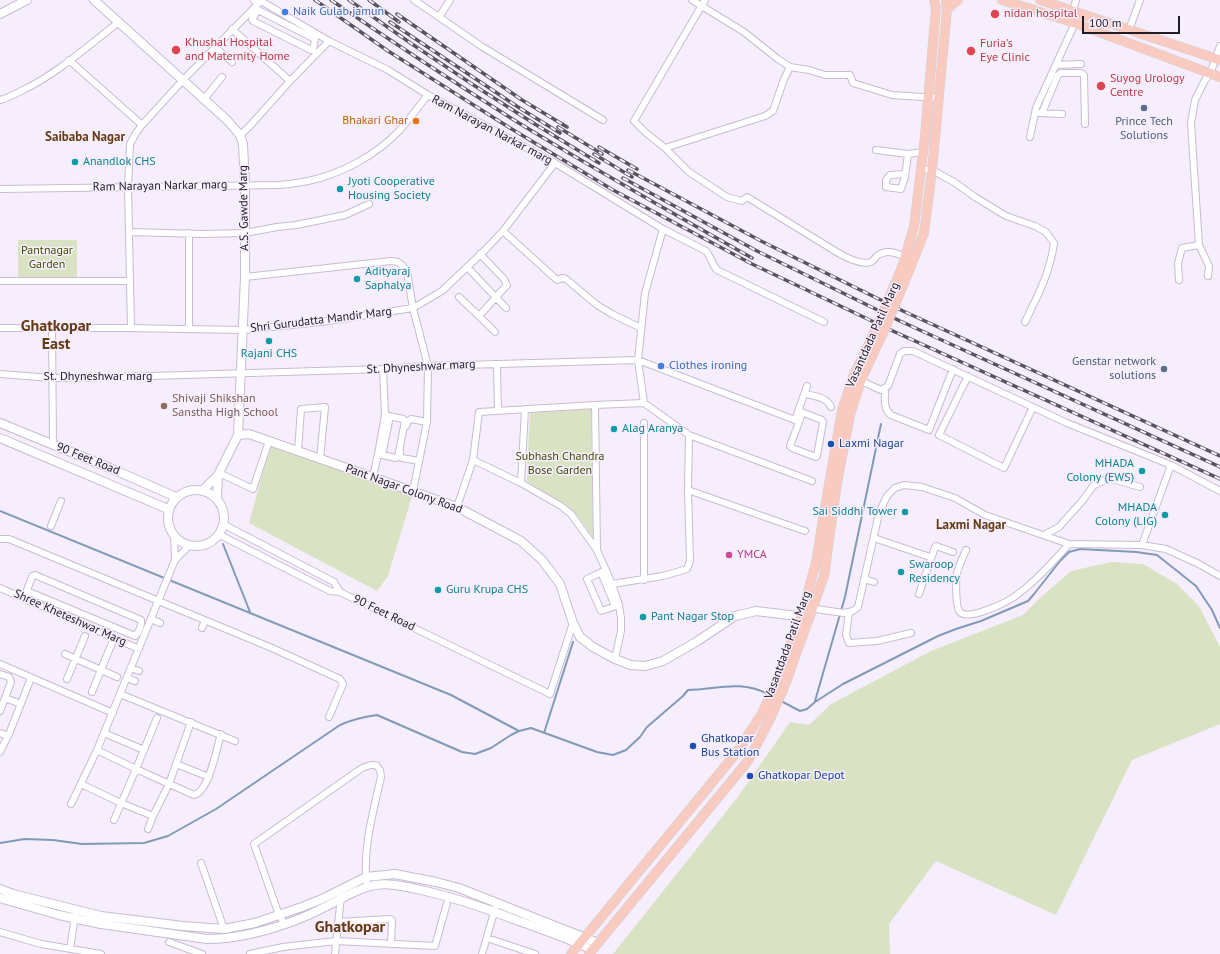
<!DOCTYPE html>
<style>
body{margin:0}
#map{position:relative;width:1220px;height:954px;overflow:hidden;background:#f6eefd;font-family:"PT Sans",sans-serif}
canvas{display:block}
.scale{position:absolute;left:1082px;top:16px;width:98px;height:18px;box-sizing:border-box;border:2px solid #201b24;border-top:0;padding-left:5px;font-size:12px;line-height:14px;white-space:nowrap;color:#201b24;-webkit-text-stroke:3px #f6eefd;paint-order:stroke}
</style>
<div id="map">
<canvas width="1220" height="954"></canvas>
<div class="scale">100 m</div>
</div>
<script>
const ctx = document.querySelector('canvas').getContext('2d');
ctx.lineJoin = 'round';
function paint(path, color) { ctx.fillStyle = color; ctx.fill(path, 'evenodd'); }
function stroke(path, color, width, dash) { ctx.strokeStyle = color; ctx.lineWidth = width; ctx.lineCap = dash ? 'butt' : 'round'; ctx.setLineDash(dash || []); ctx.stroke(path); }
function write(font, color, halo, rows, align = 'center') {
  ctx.font = font + ' "PT Sans",sans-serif'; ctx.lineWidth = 3; ctx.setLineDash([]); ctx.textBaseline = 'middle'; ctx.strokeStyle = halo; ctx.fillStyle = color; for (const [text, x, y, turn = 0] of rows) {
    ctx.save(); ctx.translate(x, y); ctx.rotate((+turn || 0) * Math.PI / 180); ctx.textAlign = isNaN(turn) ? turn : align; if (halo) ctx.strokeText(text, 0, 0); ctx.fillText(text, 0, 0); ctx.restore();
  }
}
const green = new Path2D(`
 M18,240H77V277H18Z
 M591,409L593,537C587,529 581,519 574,512C560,499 542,492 527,481L528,450L530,413Z
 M270,445L412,496L388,576L377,591L249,523Z
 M1111,562L1143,564L1177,584L1199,606L1220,647V724L1132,760L1056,915L936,861L889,924L890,954H613L737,798L790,722L809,725L831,704L931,651L1023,615L1040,598L1071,571Z`);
const stream = new Path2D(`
 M0,511L451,695L519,731
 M223,544L250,612
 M781,701L800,711L807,709L815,702L843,684L938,636L956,629L981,621L1028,601L1034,594L1060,561L1069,552L1080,549L1136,552L1157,555L1196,586L1212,610L1220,628
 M815,701L845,597L881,424
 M544,733L573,642
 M0,843L25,839L53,840L82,844L144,843L168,836L216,809L340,725C353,719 363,717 377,715L462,752L475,754L491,748L511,735L519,731L531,728L597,752L613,755L626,750L640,737L647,727L683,696L688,690C719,689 739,680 768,694`);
const street = new Path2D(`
 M414,0L439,17L450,0
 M692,0L744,32L778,59L790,67L809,70L825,75H850L853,83L892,95L938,98
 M705,0L634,121L645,132L665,148L689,172L727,197L742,201L747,197L840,254C849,259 861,265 871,262C874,260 876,257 878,255C887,249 896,253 906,257
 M258,10L315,39L313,50H311L253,21L252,19Z
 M1073,11L1076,0
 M439,17L481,46L603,120
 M232,29L290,81
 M1129,30L1140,0
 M215,47L232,62
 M69,60L142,125
 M1056,65L1081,64
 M204,99L222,77
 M0,100C8,98 15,94 23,90C57,74 89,45 119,22
 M1039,113L1062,114
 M1042,113L1058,75L1061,73H1081L1084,75L1085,124
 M240,135L248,128L290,81L329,41
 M1030,137L1036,108L1075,23
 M665,148L765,116L773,111L784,79L790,67
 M876,150L908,154L923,152
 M921,169L932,170L954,182L975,197L1006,216L1035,226L1046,232L1054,243C1050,273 1038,295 1025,322
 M905,174L890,175L886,180V187L901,189L905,177L908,154
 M0,189L280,185C289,184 298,183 308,181C341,174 375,156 399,131C409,120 418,107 428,95
 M503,231L557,280L562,278L566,279L597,305L612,314L641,328
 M129,232L202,234L245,233L277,227L296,225L321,220L345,215L369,204
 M189,233V329
 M480,254L504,279L507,285L479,316L495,332
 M467,267L506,308
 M1208,276L1209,266L1199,245L1191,123L1195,100L1205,80L1210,74L1220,46
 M245,277L391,261L398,262L403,266L407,272L413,308L428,366L427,422L413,491
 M1179,280L1178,263L1182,248L1199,245
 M0,281H130
 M459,297L479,316
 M0,328H123L243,330L321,322L413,308L442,291L485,250L503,231L555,163
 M52,328L53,445
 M131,328L128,187L130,144L136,133L142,125L183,80L261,1L329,41L388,70L428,95L555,163L663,229L706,251C711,257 712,264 717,270L824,322
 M497,364L498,411
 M0,374L52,378L118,377L383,369L428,366L638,360L795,420L807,386
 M968,376L939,435L1004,468L1033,407
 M859,380L881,390L888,386L900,354L904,351H913L1067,423L1171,465L1220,491
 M885,388C885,398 883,409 891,415L929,430L953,369
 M805,394C814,396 827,397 831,407
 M644,403L638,360L645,293L663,229
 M595,405L597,550
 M799,411L822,420L823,422L817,456L816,457L792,448L790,446L802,414
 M406,426L408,421L411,419L427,422
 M298,451L301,409L325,407L320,459
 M383,451L390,416
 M400,452V456L402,458L419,461
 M378,454L396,458L398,457L405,421L403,419L385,415
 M473,460L521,483L561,506L571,514L597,550L612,584L619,605L621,618V631L615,659
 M219,473L253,489L269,441
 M373,477L378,454L385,415L383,369
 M521,483L525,409
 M688,490L805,531
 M457,507L473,460L479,412L595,405L644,403L689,435L812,481
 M223,524L334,582L340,592L550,694L573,623
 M51,526L61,501
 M218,534L330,591L340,592
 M1044,535L1059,527L1083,500L1093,486L1109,478L1140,487
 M174,536L175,560
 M874,538L930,557
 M0,539H9L272,648L340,679L343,684L329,717
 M1142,545L1171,465
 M966,550C963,557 959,565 957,573C956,579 955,607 960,612C968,621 1005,603 1014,597C1035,582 1052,563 1069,544
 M606,570L587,579L601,611L619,605
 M601,572L615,606
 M864,579L874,582
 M644,580V423
 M612,584L663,576L687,569L690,561L688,490L689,435
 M0,588L139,649
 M919,594L935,547L936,546L953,552
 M24,598L32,577V576L35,575L141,620C142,624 139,633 135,636L27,591
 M809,608L844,613L853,611L858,607L879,513L887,496L895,488L904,485L922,487L955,498L985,515L1069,544L1142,545L1166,549L1199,564L1220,576
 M849,612L846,635L849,643L877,641L911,633
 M151,619L160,623
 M202,628L205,620
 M65,654L117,677
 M0,664L113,713
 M131,668L139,671
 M0,674L9,677L11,682L0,711
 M127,678L135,681
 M67,679L85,636
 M92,692L114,638
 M120,694L235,741
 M5,698L21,704
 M0,733L8,736
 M104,733L144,750
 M97,750L136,769L194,795C209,792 217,747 221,734
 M0,752L9,734L31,678
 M176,764L209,777
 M81,784L121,803L153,816L169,784L191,722
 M71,804L97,750L175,560L190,545
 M114,820L136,769L157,718
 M148,829L153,816
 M201,863L224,929
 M338,922L390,919L392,920L391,944
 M284,923L279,915L254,844L362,768L371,765H376L380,770L381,777C373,813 362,850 367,887
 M0,932L41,944L101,954
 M487,938L535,954
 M169,942L202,954
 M70,949L75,915
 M250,954L283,947L336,941L435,946L447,903
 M335,954L341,896
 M482,954L497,902`);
const secondary = new Path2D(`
 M94,0L227,120L240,135L243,144L245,185V277L238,435L218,475L203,490
 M255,0L261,1
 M0,14L27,0
 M0,423L110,468L176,497
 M238,435L249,434L358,472L457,507L521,541L542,560L560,584L573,623L580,637L593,647L615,659L631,665L645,666L663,661L696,642L735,616L756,611L806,617
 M0,438L168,509
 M168 518a28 28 0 1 1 56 0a28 28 0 1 1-56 0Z
 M217,499L218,475
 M0,889L13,894L101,916L183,926L224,929L255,923L302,907L322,899L366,877L395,874L436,882L459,888L598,943
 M0,898L59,915L101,924L207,939C244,939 290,925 323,908C338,901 351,892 367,887C384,881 404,886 421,890C453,897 485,908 516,920C542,929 568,938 592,950`);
const primary = new Path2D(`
 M1002,0L1075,23L1220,77
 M1040,0L1220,60
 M947,9L958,0
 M902,267L914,227L925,136L936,8L934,0
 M909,271L924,233L932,170L947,9L946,0
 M571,954L737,752L763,712L776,682L801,616L816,563L823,519L842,410L853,377L875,331
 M589,954L748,761L770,719L785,685L824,576L837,483L850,415L861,380L883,333`);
const rail = new Path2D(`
 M315,0L388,51L510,128L613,190L752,264L895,332L1220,479
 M331,0C391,41 452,81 514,120C592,168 672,213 752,258
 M349,0C430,58 513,112 599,163
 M369,0L399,22
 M397,14L522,100L567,127
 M390,22L518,107L560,133
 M558,127L602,154
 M599,147L637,169
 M594,154L632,177
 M628,170L761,241L903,311L1220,456
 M623,178L757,251L900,321L1220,467`);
const primaryBridge = new Path2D(`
 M875,331L902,267
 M883,333L909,271`);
const markers = [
 [285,12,4,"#3f7fe0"],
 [995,14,5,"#e0444e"],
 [176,50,5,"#e0444e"],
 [971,51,5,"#e0444e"],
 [1101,86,5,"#e0444e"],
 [1144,108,4,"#5c6f8a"],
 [416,121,4,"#e8710a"],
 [75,162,4,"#0f9aa8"],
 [340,189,4,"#0f9aa8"],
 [357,279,4,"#0f9aa8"],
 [269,341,4,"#0f9aa8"],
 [661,366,4,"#3f7fe0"],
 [1164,369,4,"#5c6f8a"],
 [164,406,4,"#8d6e63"],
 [614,429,4,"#0f9aa8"],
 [831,444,4,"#1a4fb4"],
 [1142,471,4,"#0f9aa8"],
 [905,512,4,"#0f9aa8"],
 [1165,515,4,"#0f9aa8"],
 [729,555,4,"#d1479c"],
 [901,572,4,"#0f9aa8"],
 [438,590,4,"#0f9aa8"],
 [643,617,4,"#0f9aa8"],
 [693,746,4,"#1a4fb4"],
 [750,776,4,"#1a4fb4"]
];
const shopNames = [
 ["Naik Gulab jamun",293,12],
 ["Clothes ironing",669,366]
];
const healthNames = [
 ["nidan hospital",1004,14],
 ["Khushal Hospital",185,43],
 ["and Maternity Home",185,57],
 ["Furia's",980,44],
 ["Eye Clinic",980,58],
 ["Suyog Urology",1110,79],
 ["Centre",1110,93]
];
const foodNames = [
 ["Bhakari Ghar",408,121]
];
const serviceNames = [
 ["Prince Tech",1144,122],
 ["Solutions",1144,136],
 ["Genstar network",1156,362,"right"],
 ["solutions",1156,376,"right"]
];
const streetNames = [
 ["Ram Narayan Narkar marg",492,130,28],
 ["Ram Narayan Narkar marg",160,186,-1],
 ["A.S. Gawde Marg",244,208,-91],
 ["Shri Gurudatta Mandir Marg",321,320,-7],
 ["Vasantdada Patil Marg",873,335,-66],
 ["St. Dhyneshwar marg",421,367,-3],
 ["St. Dhyneshwar marg",98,377],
 ["90 Feet Road",88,459,22],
 ["Pant Nagar Colony Road",404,489,20],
 ["90 Feet Road",384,613,26],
 ["Shree Kheteshwar Marg",70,618,24],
 ["Vasantdada Patil Marg",788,645,-70]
];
const cultureNames = [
 ["Anandlok CHS",83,162],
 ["Jyoti Cooperative",348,182],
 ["Housing Society",348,196],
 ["Adityaraj",365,272],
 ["Saphalya",365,286],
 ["Rajani CHS",269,354,"center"],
 ["Alag Aranya",622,429],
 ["MHADA",1134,464,"right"],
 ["Colony (EWS)",1134,478,"right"],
 ["MHADA",1157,508,"right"],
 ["Colony (LIG)",1157,522,"right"],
 ["Sai Siddhi Tower",897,512,"right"],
 ["Swaroop",909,565],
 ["Residency",909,579],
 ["Guru Krupa CHS",446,590],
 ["Pant Nagar Stop",651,617]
];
const parkNames = [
 ["Pantnagar",47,251],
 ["Garden",47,265],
 ["Subhash Chandra",560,457],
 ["Bose Garden",560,471]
];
const educationNames = [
 ["Shivaji Shikshan",172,399],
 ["Sanstha High School",172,413]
];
const transitNames = [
 ["Laxmi Nagar",839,444],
 ["Ghatkopar",701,739],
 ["Bus Station",701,753],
 ["Ghatkopar Depot",758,776]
];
const hotelNames = [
 ["YMCA",737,555]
];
const neighbourhoodNames = [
 ["Saibaba Nagar",85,137],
 ["Laxmi Nagar",971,525]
];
const districtNames = [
 ["Ghatkopar",56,326],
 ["East",56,344],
 ["Ghatkopar",350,927]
];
paint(green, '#d9e3c4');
stroke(stream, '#819bb6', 2);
stroke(street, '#c8bbd4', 8);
stroke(secondary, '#c8bbd4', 10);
stroke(primary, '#d2d1d3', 10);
stroke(street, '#fff', 6);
stroke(secondary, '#fff', 8);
stroke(primary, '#f9cabf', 9);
stroke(rail, '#58535d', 3.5);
stroke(rail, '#f6eefd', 2, [6]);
stroke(primaryBridge, '#d2d1d3', 10, []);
stroke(primaryBridge, '#f9cabf', 9);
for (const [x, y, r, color] of markers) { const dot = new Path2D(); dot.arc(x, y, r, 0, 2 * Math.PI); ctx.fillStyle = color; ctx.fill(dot); stroke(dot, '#f6eefd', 1.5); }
write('12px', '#366cbe', '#f6eefd', shopNames, 'left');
write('12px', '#be3a42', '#f6eefd', healthNames, 'left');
write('12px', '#c56008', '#f6eefd', foodNames, 'right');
write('12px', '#4e5e75', '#f6eefd', serviceNames);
write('12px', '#201b24', '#f6eefd', streetNames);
write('12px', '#0d838f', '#f6eefd', cultureNames, 'left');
write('12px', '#3e4c01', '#f6eefd', parkNames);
write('12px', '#785e54', '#f6eefd', educationNames, 'left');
write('12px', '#164399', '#f6eefd', transitNames, 'left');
write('12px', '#b23c85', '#f6eefd', hotelNames, 'left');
write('bold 13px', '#663b14', '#f6eefd', neighbourhoodNames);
write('bold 16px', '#663b14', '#f6eefd', districtNames);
</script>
